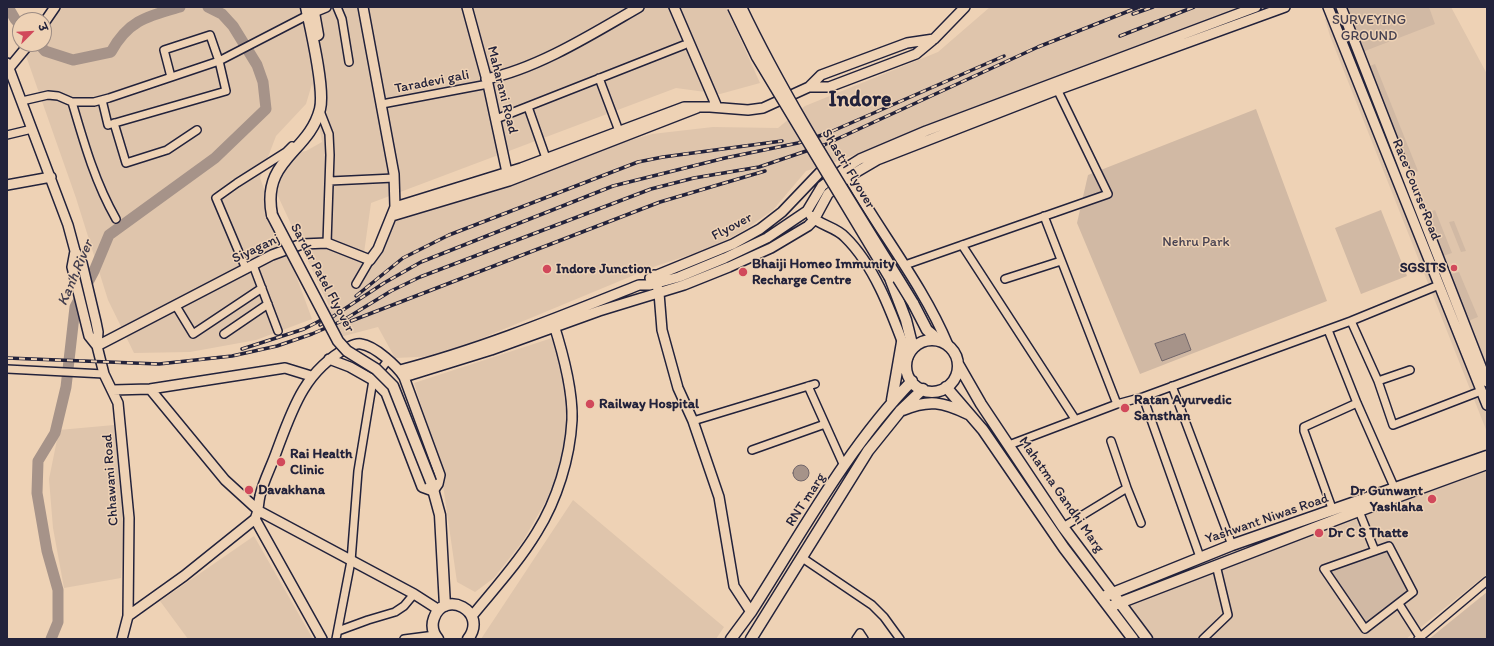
<!DOCTYPE html>
<meta charset="utf-8">
<style>
body{margin:0}
#map{position:relative;width:1494px;height:646px;overflow:hidden;background:#eed2b5;font-family:Itim,"Playpen Sans Deva",sans-serif}
canvas{display:block}
.frame{position:absolute;inset:0;border:8px solid #22223b;pointer-events:none}
.north{position:absolute;left:12px;top:12px;width:40px;height:40px;box-sizing:border-box;background:#eed2b5;border:1px solid #9c8c84;border-radius:50%;rotate:66deg;font-size:11px;font-weight:700;line-height:16px;text-align:center;color:#22223b}
.north::after{content:'';display:block;margin:auto;width:14px;height:18px;background:#d1495b;clip-path:polygon(50% 0,100% 100%,50% 72%,0 100%)}
</style>
<div id="map">
<canvas width="1494" height="646"></canvas>
<div class="frame"></div>
<div class="north">उ</div>
</div>
<script>
const ctx = document.querySelector('canvas').getContext('2d');
ctx.lineJoin = 'round';
function paint(path, color) { ctx.fillStyle = color; ctx.fill(path, 'evenodd'); }
function stroke(path, color, width, dash) { ctx.strokeStyle = color; ctx.lineWidth = width; ctx.lineCap = dash ? 'butt' : 'round'; ctx.setLineDash(dash || []); ctx.stroke(path); }
function write(font, color, halo, rows, align = 'center') {
  ctx.font = font + ' Itim,sans-serif'; ctx.lineWidth = 3; ctx.setLineDash([]); ctx.textBaseline = 'middle'; ctx.strokeStyle = halo; ctx.fillStyle = color; for (const [text, x, y, turn = 0] of rows) {
    ctx.save(); ctx.translate(x, y); ctx.rotate((+turn || 0) * Math.PI / 180); ctx.textAlign = isNaN(turn) ? turn : align; if (halo) ctx.strokeText(text, 0, 0); ctx.fillText(text, 0, 0); ctx.restore();
  }
}
const built = new Path2D(`
 M62,7H726L760,83L720,94L676,88L371,203L363,260L377,241L385,218L418,203L652,134L713,127L778,128L805,106L938,52L990,7H1245L838,161L806,171L773,210L743,231L711,248L656,266L439,356L395,358L378,327L340,337L327,308L329,306L277,194L276,167L295,153L306,151L322,142L312,84L306,104L276,136L260,178L312,319L256,340L190,352L134,353L108,300L76,198L25,53L33,44H44V30Z
 M1332,7H1451L1487,74V432L1330,36L1325,19Z
 M555,337L564,374L567,413L562,465L547,499L523,541L494,578L475,592L457,582L442,478L437,454L414,383Z
 M114,425L124,522L121,578L64,588L53,528L49,479L59,430Z
 M1487,471V574L1406,639H1149L1123,602Z
 M573,500L724,627L716,639H481Z
 M254,536L313,639H188L160,601Z`);
const green = new Path2D(`
 M1347,7H1429L1435,24L1357,54L1343,14Z
 M1375,64L1418,171L1405,176L1362,69Z
 M1256,109L1327,301L1140,374L1077,223L1088,175Z
 M1381,210L1407,276L1361,294L1335,228Z
 M1435,210L1452,253L1437,258L1420,216Z
 M1454,221L1466,251L1461,252L1449,222Z
 M1459,272L1478,317L1463,323L1444,276Z
 M1389,546L1413,592L1365,629L1324,569Z
 M1487,592V639H1429Z`);
const water = new Path2D(`
 M1185,334L1191,350L1162,361L1155,344Z
 M793 473a8 8 0 1 1 16 0a8 8 0 1 1-16 0Z`);
const river = new Path2D(`
 M8,7L15,19L20,25
 M39,44L45,51L73,60L111,52C128,20 148,16 180,7
 M51,639L58,622V590L47,551L37,493L38,461L55,433L66,387L75,307L94,271L109,235L215,158L266,109L263,82L257,65L233,26L222,14L208,7`);
const minor = new Path2D(`
 M337,7L342,19L349,62
 M599,78L619,131
 M102,100L108,125L226,91L219,61L210,35L164,50L171,77
 M22,101L48,95L58,96L72,102H94L109,98L219,61L308,15
 M72,102C84,143 95,182 116,219
 M382,104L488,84
 M528,107L546,158
 M320,111L329,134L330,155L327,243
 M496,119L684,45
 M114,123L126,163L167,150L197,130
 M7,135L32,129
 M330,181L394,178
 M1044,216L1117,404
 M962,245L1075,419
 M253,265L278,331
 M905,265L1108,194L1056,87
 M246,269L216,198L237,183L286,152L292,146
 M1005,279L1061,261
 M356,284L370,260
 M176,306L193,334L262,288
 M1351,321L1378,381L1393,425L1481,391
 M1328,330L1357,403L1395,489
 M224,334L268,304
 M7,369L104,374
 M1378,381L1410,370
 M808,386L844,466
 M1172,386L1232,545
 M1143,397L1200,557
 M693,421L815,384
 M1111,441L1127,488L1141,523
 M1009,445L1117,404L1143,397L1351,321L1439,285
 M752,450L825,424
 M1333,511L1304,431V427L1357,403
 M1359,511L1375,551
 M1063,527L1127,488
 M1389,546L1413,592L1365,629L1324,569Z
 M801,557L872,605L884,617L900,639
 M1399,604L1420,637
 M338,631L368,620L395,612L404,606L414,594
 M336,639L351,561L358,471L373,380L388,360
 M404,639L435,635
 M856,639L860,633L864,639
 M1203,639L1228,615L1216,565
 M1418,639L1487,581`);
const tertiary = new Path2D(`
 M467,7L488,84L508,177
 M674,7L717,107
 M1328,7L1487,405
 M1341,7L1487,382
 M309,14L326,7
 M44,23L55,7
 M7,63L68,225L75,251L82,263L96,322L98,332L97,346L104,374L118,403L129,518L128,616L122,639
 M10,67L29,44
 M486,79C537,69 594,33 639,7
 M809,87H829L916,54L934,39L965,7
 M846,172C878,230 922,283 948,345
 M7,185L51,177
 M395,207L521,168L684,107H710L748,110L763,108L809,87L821,75L907,43L934,39
 M392,216L509,181L697,108
 M811,216C819,225 836,227 845,237C876,267 893,317 908,357
 M75,251L72,267L89,336L97,346
 M654,275L659,293L662,330L678,388L693,421L719,497L734,586L751,612
 M650,278L733,244L760,229L782,212L823,169
 M97,346L272,255L302,244L327,243L370,260L378,249L395,207L394,174L363,7
 M400,370C481,349 561,316 639,285H650L679,277L725,258L767,238L807,211L822,186L844,169L860,159L926,131L1256,7
 M404,377L491,350L599,311L684,285L729,267L771,248L808,226L814,220L828,194L848,177L877,160L1057,90L1285,7
 M150,389L225,480L259,511L414,594L439,610
 M113,390L150,389L285,368L311,376
 M255,519L322,639
 M128,616L184,576L255,519C259,511 258,504 260,496C263,482 271,467 276,453C292,410 304,371 347,348C351,346 356,343 361,344C375,346 397,366 404,377L440,475L438,484L433,491L422,487L386,393L373,380L350,367L329,359
 M472,616C494,589 519,562 537,532C557,500 570,458 572,420C573,391 562,350 553,322`);
const secondary = new Path2D(`
 M313,7L318,35
 M272,215C261,159 309,153 320,109C325,89 311,30 306,7
 M890,278L906,320L913,348
 M913,303L927,330L939,340
 M906 366a26 26 0 1 1 52 0a26 26 0 1 1-52 0Z
 M958,364L981,404L1063,527L1147,639
 M946,387L983,430L1064,548L1133,639
 M892,400L902,342
 M903,410C929,399 943,402 968,414
 M431,482L440,515L445,606
 M1103,597L1232,545L1487,456
 M1109,607L1356,512L1487,464
 M438,639C433,633 431,626 434,618C444,589 489,611 468,639
 M731,639L751,612C801,534 847,448 912,381
 M751,639L868,451L901,410L923,389`);
const rail = new Path2D(`
 M1133,14L1153,7
 M1120,36L1194,7
 M356,296L403,258L449,235L638,162L663,157L782,141
 M351,321L660,202L765,171
 M320,325L384,283L421,262L613,186L725,158L798,143L828,133L1004,56
 M242,349L304,329L325,318
 M7,358L159,364L232,356L277,346L312,334L342,321L391,291L420,277L651,189L694,178L759,167L824,145L1038,47L1139,7`);
const secondaryBridge = new Path2D(`
 M733,7L757,57L890,278
 M741,7C790,110 854,206 913,303
 M272,215L338,341L347,351L376,369L393,386L431,482`);
const markers = [
 [1454,268,4,"#d1495b"],
 [547,269,5,"#d1495b"],
 [743,272,5,"#d1495b"],
 [590,404,5,"#d1495b"],
 [1125,408,5,"#d1495b"],
 [281,462,5,"#d1495b"],
 [249,490,5,"#d1495b"],
 [1432,499,5,"#d1495b"],
 [1319,533,5,"#d1495b"]
];
const parkNames = [
 ["SURVEYING",1369,20],
 ["GROUND",1369,36],
 ["Nehru Park",1196,242]
];
const streetNames = [
 ["Taradevi gali",432,82,-11],
 ["Maharani Road",502,90,76],
 ["Shastri Flyover",848,169,59],
 ["Race Course Road",1416,190,68],
 ["Flyover",732,227,-28],
 ["Siyaganj",256,249,-25],
 ["Sardar Patel Flyover",322,278,62],
 ["Chhawani Road",111,480,-94],
 ["Mahatma Gandhi Marg",1061,495,55],
 ["RNT marg",806,500,-57],
 ["Yashwant Niwas Road",1267,519,-19]
];
const poiNames = [
 ["Bhaiji Homeo Immunity",752,264],
 ["Recharge Centre",752,280],
 ["SGSITS",1446,268,"right"],
 ["Indore Junction",556,269],
 ["Ratan Ayurvedic",1134,400],
 ["Sansthan",1134,416],
 ["Railway Hospital",599,404],
 ["Rai Health",290,454],
 ["Clinic",290,470],
 ["Davakhana",258,490],
 ["Dr Gunwant",1423,491,"right"],
 ["Yashlaha",1423,507,"right"],
 ["Dr C S Thatte",1328,533]
];
const waterNames = [
 ["Kanh River",76,273,-67]
];
const townNames = [
 ["Indore",860,100]
];
paint(built, '#dfc5ac');
paint(green, '#d1b9a4');
paint(water, '#a69389');
stroke(water, '#71666a', 1);
stroke(river, '#a69389', 11);
stroke(minor, '#22223b', 10);
stroke(tertiary, '#22223b', 12);
stroke(secondary, '#22223b', 13);
stroke(minor, '#eed2b5', 7);
stroke(tertiary, '#eed2b5', 9);
stroke(secondary, '#eed2b5', 10);
stroke(rail, '#22223b', 3.5);
stroke(rail, '#eed2b5', 2, [6]);
stroke(secondaryBridge, '#22223b', 13, []);
stroke(secondaryBridge, '#eed2b5', 10);
for (const [x, y, r, color] of markers) { const dot = new Path2D(); dot.arc(x, y, r, 0, 2 * Math.PI); ctx.fillStyle = color; ctx.fill(dot); stroke(dot, '#eed2b5', 1.5); }
write('14px', '#454050', '#eed2b5', parkNames);
write('14px', '#22223b', '#eed2b5', streetNames);
write('bold 14px', '#22223b', '#eed2b5', poiNames, 'left');
write('italic 15px', '#433e4e', '#eed2b5', waterNames);
write('bold 22px', '#22223b', '#eed2b5', townNames);
</script>
